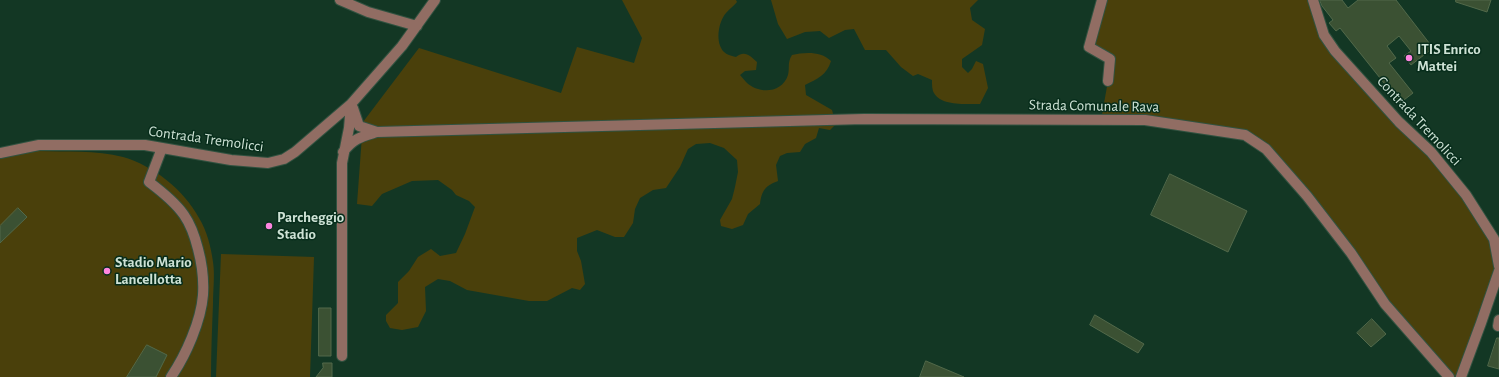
<!DOCTYPE html>
<style>
body{margin:0}
canvas{display:block;background:#133724}
</style>
<canvas width="1499" height="377"></canvas>
<script>
const ctx = document.querySelector('canvas').getContext('2d');
ctx.lineJoin = 'round';
function paint(path, color) { ctx.fillStyle = color; ctx.fill(path, 'evenodd'); }
function stroke(path, color, width, dash) { ctx.strokeStyle = color; ctx.lineWidth = width; ctx.lineCap = dash ? 'butt' : 'round'; ctx.setLineDash(dash || []); ctx.stroke(path); }
function write(font, color, halo, rows, align = 'center') {
  ctx.font = font + ' "Alegreya Sans",sans-serif'; ctx.lineWidth = 3; ctx.setLineDash([]); ctx.textBaseline = 'middle'; ctx.strokeStyle = halo; ctx.fillStyle = color; for (const [text, x, y, turn = 0] of rows) {
    ctx.save(); ctx.translate(x, y); ctx.rotate((+turn || 0) * Math.PI / 180); ctx.textAlign = isNaN(turn) ? turn : align; if (halo) ctx.strokeText(text, 0, 0); ctx.fillText(text, 0, 0); ctx.restore();
  }
}
const green = new Path2D(`
 M622,0H736L737,2C734,6 729,9 726,13C718,22 715,43 724,52C727,55 732,56 736,57C745,50 750,56 757,62L756,70L745,71L740,75C742,77 744,80 746,82C758,94 782,94 788,75C790,67 787,63 792,55C805,52 821,51 831,61C827,75 817,79 805,85L806,95L832,110L836,124L830,130L819,128L816,138L805,144L800,152L787,153L780,156L776,165L778,181C765,186 762,190 760,204L748,214L743,225L732,229L721,226L720,220L732,199L735,187L738,172L737,160L724,148L710,143L696,144L688,149L680,167L666,188L653,190L640,198L635,209L633,223L624,237H615L597,230L577,238V251L581,261L585,284L580,290L572,288L547,301H529L467,290L450,281L438,279L425,287L426,311L418,327L402,330L390,328L386,321V315L398,303V282L409,271L418,257L431,249L440,256L456,253L465,234L475,207L469,201L456,195L452,190L438,180L412,181L382,194L372,206L357,204L363,122L419,48L561,93L577,47L634,63L642,38Z
 M771,0H978L970,8L972,20L985,29L982,45L962,59V67L968,73L972,69L976,61L983,64L988,88L980,104C967,104 941,106 934,93C932,90 932,84 932,80L918,74L913,76L901,67L886,50H865L854,29L845,30L829,38L820,31L805,32L787,39L778,24Z
 M1102,0H1313L1324,35L1431,152L1494,239L1499,266L1461,377H1449L1385,304L1307,196L1245,135L1101,120L1108,81L1110,59L1089,47Z
 M38,151C66,152 96,150 123,157C154,166 184,190 199,218C207,231 211,247 213,262C215,275 213,290 213,304C212,328 211,353 211,377H0V158L12,155Z
 M221,254L314,257L310,377H216Z`);
const building = new Path2D(`
 M1320,0H1342L1348,8L1358,0H1396L1433,48L1411,65L1404,56L1411,51L1399,36L1387,46L1396,58L1389,63L1413,93L1400,103L1340,28L1336,31L1329,23L1333,20L1322,6Z
 M1456,0H1491L1487,12L1456,2Z
 M1170,174L1247,211L1228,252L1151,215Z
 M18,208L27,217L0,243V226Z
 M319,308H331V356H319Z
 M1095,315L1144,344L1138,353L1090,325Z
 M1372,319L1386,334L1371,347L1357,333Z
 M1497,338H1499V369L1488,366Z
 M147,345L167,355L156,377H127Z
 M926,361L964,377H920Z
 M323,363H332V377H316L323,368Z`);
const minor = new Path2D(`
 M340,0L368,12L417,26
 M1102,0L1089,47L1110,59L1108,81
 M1313,0L1324,35L1335,51L1399,122L1431,152L1466,195L1494,239L1499,266
 M353,108L359,126L377,132
 M162,148L149,182C161,191 175,202 184,215C191,225 195,237 198,249C202,264 204,279 203,295C201,321 186,355 171,377
 M343,152C354,138 361,137 377,132L864,119L1145,120L1245,135L1266,149L1307,196L1351,253L1385,304L1449,377
 M0,153L39,145H145L231,160L268,163L284,159L295,152L351,104L402,46L435,0
 M1499,320L1498,326H1499
 M342,356V163L349,128L351,104
 M1461,377L1481,323L1499,271`);
const markers = [
 [1409,58,4,"#fe85e0"],
 [269,226,4,"#fe85e0"],
 [107,271,4,"#fe85e0"]
];
const poiNames = [
 ["ITIS Enrico",1417,49],
 ["Mattei",1417,66],
 ["Parcheggio",277,217],
 ["Stadio",277,234],
 ["Stadio Mario",115,262],
 ["Lancellotta",115,279]
];
const streetNames = [
 ["Strada Comunale Rava",1094,106,1],
 ["Contrada Tremolicci",1419,121,47],
 ["Contrada Tremolicci",206,139,8]
];
paint(green, '#4a400b');
paint(building, '#3b5133');
stroke(building, '#52694a', 1);
stroke(minor, '#315240', 12);
stroke(minor, '#916d63', 10);
for (const [x, y, r, color] of markers) { const dot = new Path2D(); dot.arc(x, y, r, 0, 2 * Math.PI); ctx.fillStyle = color; ctx.fill(dot); stroke(dot, '#072d1b', 1.5); }
write('bold 15px', '#cee2d5', '#072d1b', poiNames, 'left');
write('15px', '#cee2d5', '#072d1b', streetNames);
</script>
